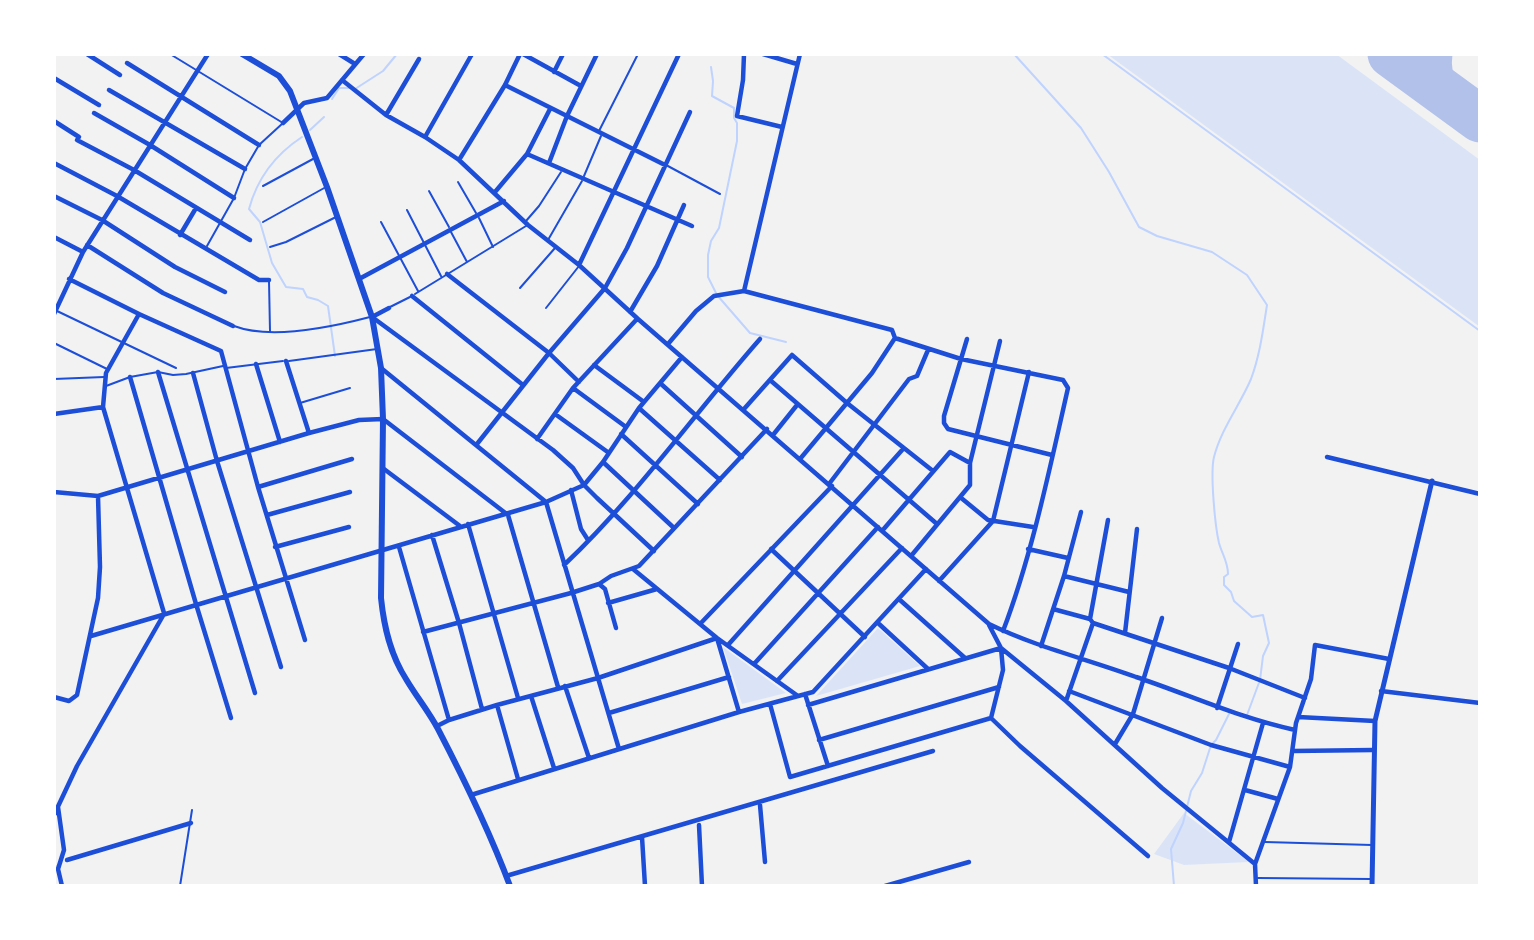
<!DOCTYPE html>
<style>
body{margin:0}
#map{position:relative;width:1534px;height:940px;overflow:hidden;background:#f2f2f2;font-family:Poppins,sans-serif}
canvas{display:block}
.frame{position:absolute;inset:0;border:56px solid #fff;pointer-events:none}
</style>
<div id="map">
<canvas width="1534" height="940"></canvas>
<div class="frame"></div>
</div>
<script>
const ctx = document.querySelector('canvas').getContext('2d');
ctx.lineJoin = 'round';
function paint(path, color) { ctx.fillStyle = color; ctx.fill(path, 'evenodd'); }
function stroke(path, color, width, dash) { ctx.strokeStyle = color; ctx.lineWidth = width; ctx.lineCap = dash ? 'butt' : 'round'; ctx.setLineDash(dash || []); ctx.stroke(path); }
const green = new Path2D(`
 M1107,54H1336L1480,160V327Z
 M878,628L920,666L816,696Z
 M723,647L786,693L742,704Z
 M1184,813L1249,862L1184,865L1154,854Z`);
const stream = new Path2D(`
 M1014,54L1081,128L1109,172L1139,227L1157,236L1212,252L1247,275L1267,305C1263,330 1260,355 1251,379C1240,405 1221,429 1214,457C1210,473 1215,526 1219,543C1222,554 1228,562 1228,574L1224,577V585L1231,592L1234,601L1252,617L1263,615L1269,643L1263,656L1260,680L1247,715
 M1102,54L1480,331
 M711,67L713,81L712,96L734,108V118L737,123V141L719,228L711,241L708,255V277L717,295L750,333L786,342
 M355,89L383,71L397,54
 M332,99L339,88H349
 M310,130L324,117
 M302,137C276,154 257,179 249,209L260,222L272,263L286,287L303,289L307,297L318,300L328,306L335,356
 M54,860L56,868
 M1174,886L1171,849L1183,823L1191,791L1202,773L1211,745L1216,740L1229,714`);
const taxiway = new Path2D(`
 M1443,54C1439,82 1454,98 1474,115`);
const runway = new Path2D(`
 M1391,54L1480,119`);
const service = new Path2D(`
 M170,54L283,123L259,145L245,169L234,198L207,246
 M599,131L638,54
 M666,165L720,194
 M584,176L601,136
 M458,182L476,213
 M263,186L313,159
 M429,191L449,227
 M407,210L441,276
 M479,218L493,247
 M526,221L539,206L561,172
 M263,222L326,187
 M381,222L418,291
 M451,232L467,262
 M548,240L582,181
 M270,247L286,242L336,217
 M269,281L270,331
 M520,288L555,248
 M415,294L526,226
 M390,307L410,297
 M546,308L579,266
 M57,311L176,368
 M234,326C271,340 332,327 370,317
 M54,343L107,369
 M289,361L377,349
 M226,368L283,361
 M54,379L104,377
 M106,386L130,377L158,372L173,375L186,374L223,366
 M300,403L350,388
 M1265,842L1372,845
 M1258,878L1371,879
 M180,886L192,810`);
const minor = new Path2D(`
 M87,54L120,75
 M339,54L355,64
 M523,54L581,86
 M744,54L743,80L737,116L782,127
 M763,54L797,64
 M127,63L259,145
 M554,72L563,54
 M54,78L99,105
 M342,80L386,115L425,137L459,160L528,225L579,265L638,319L989,624C1036,647 1087,659 1136,677C1190,695 1239,718 1295,730
 M505,85L665,165
 M109,90L245,169
 M94,113L150,145L234,198
 M386,115L419,59
 M54,121L79,137
 M283,123L304,103L327,98L364,54
 M425,137L472,54
 M77,140L134,170L250,240
 M527,154L692,226
 M459,160L505,85L520,54
 M54,163L117,196L259,280H269
 M549,163L567,116L597,54
 M495,192L527,154L550,109
 M54,196L102,220L175,267L225,292
 M180,235L196,208
 M54,237L83,252
 M87,245L163,293L233,326
 M579,265L679,54
 M447,274L549,353L579,382
 M69,279L139,314L221,351L258,487L305,640
 M359,279L504,201
 M744,291L800,54
 M412,296L523,385
 M389,308L372,317L553,450L573,468L584,485L597,498L654,551
 M630,312L657,266L684,205
 M54,314L83,252L208,54
 M139,314L106,373L103,407L164,613
 M967,339L944,416V423L948,429L1052,455
 M668,344L696,311L714,296L744,291L892,330L895,338L961,359L1063,380L1068,388C1050,467 1032,555 1003,631
 M286,361L309,433
 M256,364L280,442
 M594,365L644,402
 M381,368L546,502L619,749
 M158,372L255,693
 M193,373L217,461L281,667
 M130,377L196,604L231,718
 M770,380L937,524
 M660,383L742,457
 M573,388L626,427
 M640,409L720,480
 M744,409L792,355L847,403L933,471
 M54,414L103,407
 M555,414L609,453
 M621,434L698,504
 M773,435L797,405
 M537,439L573,388L637,319
 M477,444L549,353L605,288L627,248L690,112
 M1327,457L1480,494
 M800,459L872,373L895,338
 M603,462L674,528
 M384,469L460,526
 M829,484L909,379L917,376L928,350
 M258,487L352,459
 M571,490L581,529L588,540
 M54,492L98,496L309,433L359,420L383,419L508,515L558,687
 M960,497L988,520L1033,527
 M267,515L350,492
 M468,524L518,698
 M882,531L950,452L970,463
 M432,535L459,623L482,709
 M275,547L349,527
 M399,547L449,720
 M771,549L865,637
 M1028,549L1068,558
 M911,556L970,485V463L1000,341
 M564,565C636,497 694,414 760,339
 M633,569L717,638L798,696
 M1064,576L1129,592
 M939,581L993,521L1029,372
 M599,584L605,589L616,628
 M900,600L965,658
 M608,603L657,589
 M1053,609L1090,619
 M878,623L928,669
 M1093,623L1229,668L1305,698
 M700,624L832,486
 M989,625L1001,648L1066,701L1162,788L1255,864
 M423,632L571,593L599,584L611,576L639,566L767,429
 M1125,633L1137,529
 M91,636L546,502L584,485L603,462L639,408L682,357
 M728,645L903,449
 M1041,646L1064,576L1081,512
 M754,664L878,527
 M777,681L902,548
 M565,686L589,758
 M1069,691L1211,745L1290,767
 M1381,691L1480,703
 M805,694L828,766
 M531,696L554,768
 M54,697L69,701L77,695L98,598L100,567L98,496
 M1066,701L1093,623L1090,619L1108,520
 M770,704L790,777L991,718
 M497,705L518,779
 M808,705L1001,648L1003,670L991,718
 M1217,708L1238,644
 M609,713L729,677
 M1298,717L1375,721
 M991,718L1020,746L1148,856
 M437,726L449,720L497,705L598,678L717,638L739,712
 M819,740L999,687
 M1115,744L1133,714L1162,618
 M1293,751L1373,750
 M1245,790L1278,799
 M471,795L739,712L813,692L926,569
 M760,805L765,862
 M58,807L64,850L58,869L62,886
 M54,815L77,766L164,614
 M699,825L702,886
 M642,837L645,886
 M1229,842L1263,723
 M67,860L191,823
 M506,876L933,751
 M885,886L969,862
 M1256,886L1255,864L1290,767L1296,723L1311,679L1315,645L1389,659`);
const tertiary = new Path2D(`
 M1372,886L1375,721L1432,481`);
const secondary = new Path2D(`
 M242,54L279,76L290,91L327,187L372,317L381,368L383,419L381,598C384,627 390,654 406,679C416,696 429,712 438,729C464,779 490,832 510,886`);
paint(green, '#dbe4f7');
stroke(stream, '#bfd3fe', 2);
stroke(taxiway, '#b2c1ea', 19);
stroke(runway, '#b2c1ea', 47);
stroke(service, '#1d4ed8', 2);
stroke(minor, '#1d4ed8', 4.5);
stroke(tertiary, '#1d4ed8', 5);
stroke(secondary, '#1d4ed8', 6);
</script>
